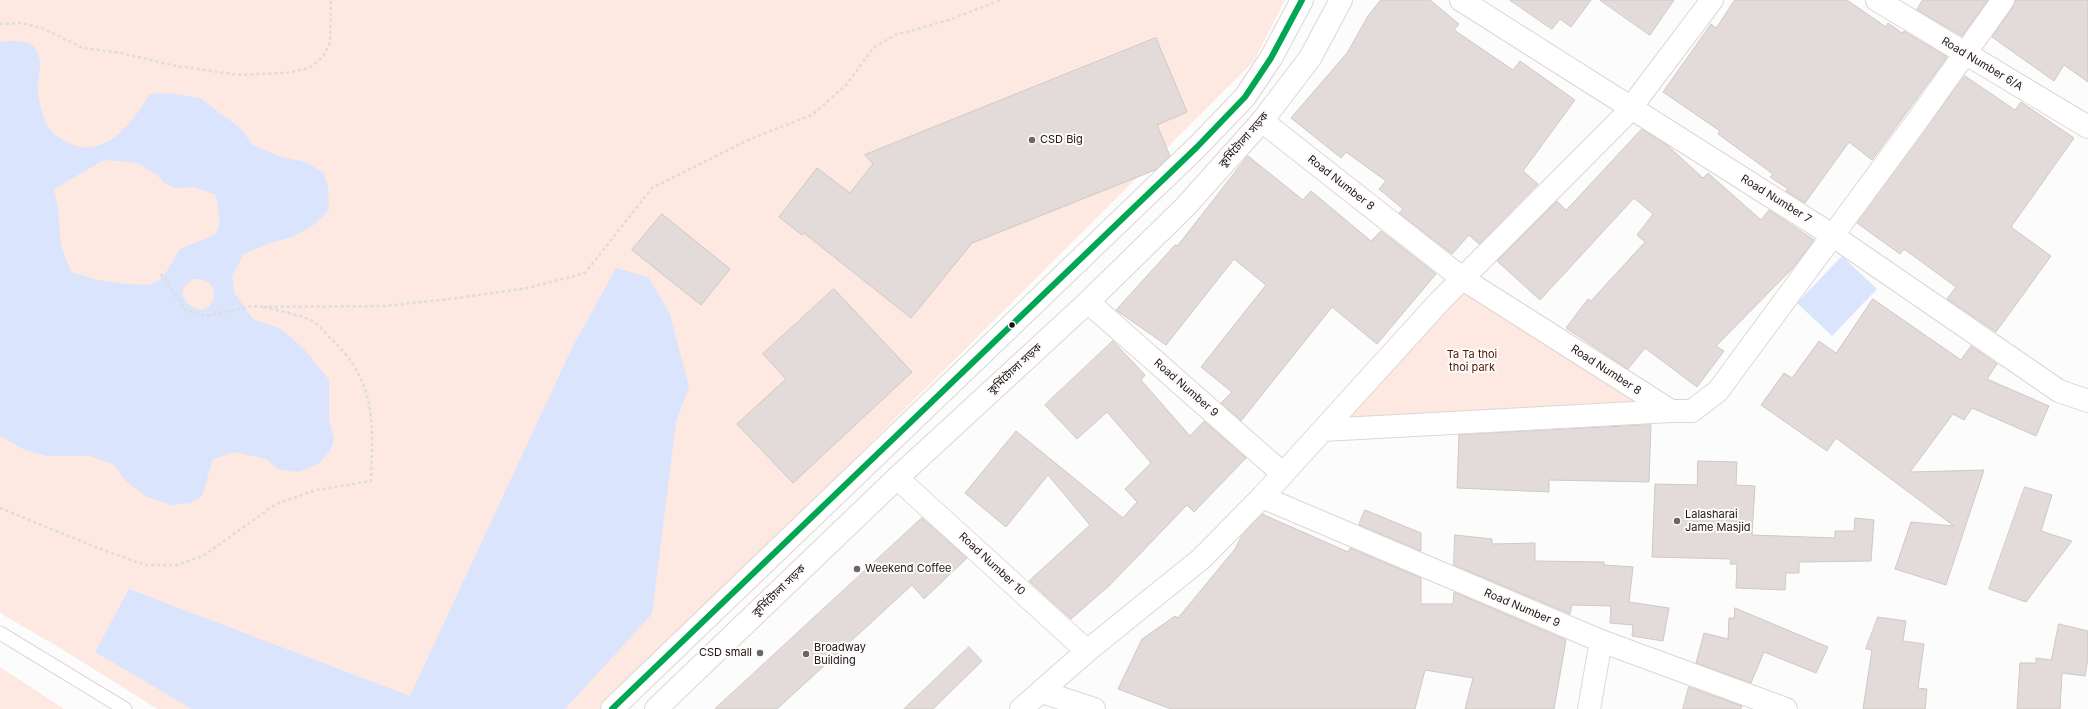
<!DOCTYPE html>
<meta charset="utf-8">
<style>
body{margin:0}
canvas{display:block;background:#fcfcfc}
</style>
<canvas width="2088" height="709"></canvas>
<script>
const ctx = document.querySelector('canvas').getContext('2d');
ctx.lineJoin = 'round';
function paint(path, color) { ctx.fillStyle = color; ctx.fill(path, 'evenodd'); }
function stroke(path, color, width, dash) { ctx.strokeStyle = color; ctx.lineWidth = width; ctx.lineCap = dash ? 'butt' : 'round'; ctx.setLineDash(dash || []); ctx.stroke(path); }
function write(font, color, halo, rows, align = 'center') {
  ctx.font = font + ' Inter,"Noto Sans Bengali",sans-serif'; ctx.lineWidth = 4; ctx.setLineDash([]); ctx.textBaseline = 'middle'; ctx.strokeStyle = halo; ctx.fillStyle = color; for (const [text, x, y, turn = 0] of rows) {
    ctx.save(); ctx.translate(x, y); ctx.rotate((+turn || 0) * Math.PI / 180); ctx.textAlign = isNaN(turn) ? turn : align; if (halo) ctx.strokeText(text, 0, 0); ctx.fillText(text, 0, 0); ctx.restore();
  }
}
const green = new Path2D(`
 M0,0H1285L1254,61L604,709H157L65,651L0,613Z
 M1463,289L1652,408L1339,423Z
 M0,667L64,709H0Z`);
const water = new Path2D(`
 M9,41C19,41 31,40 36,50C45,66 36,76 38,91C38,99 41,108 43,115C46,127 52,134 63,140C102,165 132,123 150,94L169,93L200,98L240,128L253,145L281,157L305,162L323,172L328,185L329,210L315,224L295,236L270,243L244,254L232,276L235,294L253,319L281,329L303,348L329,380V419L334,439L330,451L318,464L299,472L278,469L266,459L234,452L213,459L202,496L190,503L172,505L147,497L126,481L113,464L89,456H47L25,450L0,436V42ZM104,160L138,163L158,176L165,184L175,188L194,187L216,195L220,222L216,234L180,249L164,276L150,285L127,284L98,280L71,272L61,245L58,209L54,189ZM194,279C205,278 216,284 214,297C208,327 162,295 194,279Z
 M1842,256L1877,289L1832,336L1797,303Z
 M616,268L648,277L670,314L689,387L676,422L652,614L565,709H192L95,652L129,589L410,696L572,348Z`);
const building = new Path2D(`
 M1381,0H1430L1459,24L1454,30L1513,70L1520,61L1575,100L1523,171L1538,184L1479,244L1469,235L1452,254L1399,213L1403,209L1379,189L1386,181L1346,152L1341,158L1291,118L1347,53L1368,16Z
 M1510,0H1591L1571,27L1560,19L1552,29Z
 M1600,0H1674L1650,35Z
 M1735,0H1847L1886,27L1888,23L1902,33L1904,31L1947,57L1872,160L1849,142L1805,203L1786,191L1788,189L1770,177L1773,174L1718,134L1720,131L1663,92L1711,24L1716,28Z
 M1923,0H1988L1962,36L1917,10Z
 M2015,0H2088V82L2064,65L2054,81L1992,37L2013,7Z
 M1156,38L1187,112L1157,125L1170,156L1155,170L972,243L911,318L804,233L802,235L779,217L817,168L850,193L873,164L865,155Z
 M1965,76L2015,110L2021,102L2074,138L2011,227L2051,256L1996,332L1947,299L1956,287L1904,249L1900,254L1857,223Z
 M1642,129L1667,145L1703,178L1708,173L1761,220L1769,210L1814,240L1793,268L1716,346L1724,351L1697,387L1645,348L1628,369L1566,328L1588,299L1591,301L1645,242L1637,235L1653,214L1634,198L1540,300L1497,261L1557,201L1566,210Z
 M1248,156L1303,200L1311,191L1371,241L1381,231L1436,274L1377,344L1332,307L1241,421L1221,403L1232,392L1201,367L1266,285L1234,259L1166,345L1116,310L1175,245L1177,246Z
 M662,214L730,269L701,305L632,250Z
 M834,289L912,372L793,483L737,424L786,379L763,354Z
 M1873,299L1961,360L1971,346L1997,364L1987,379L2049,406L2036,436L1972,408L1964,420L1953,414L1910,472L1984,470L1946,585L1895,569L1911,522L1954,526L1836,438L1827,451L1761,405L1784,373L1792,378L1819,341L1836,353Z
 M1113,341L1145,375L1141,380L1190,436L1204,421L1246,458L1194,512L1187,505L1110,585L1071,619L1029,581L1090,525L1048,475L1006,527L965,493L1016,431L1123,518L1137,502L1125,489L1151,463L1107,412L1077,439L1045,405Z
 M1651,425L1649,482L1549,480V492L1457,488L1459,435Z
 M1698,461L1737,462L1736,485L1755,486L1752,535L1835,538V531H1854L1855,518L1874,520L1871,561L1799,562V573H1786L1785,590L1736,588L1737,564H1730L1731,559L1652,557L1655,484L1697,485Z
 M2025,487L2052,495L2041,531L2072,541L2026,602L1989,589Z
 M1365,510L1421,533V551L1359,525Z
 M1262,514L1348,552L1350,548L1421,578V604H1453L1454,592L1566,640L1554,709H1465L1473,678L1425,670L1415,709H1171L1118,689L1142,639L1175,616L1178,618L1235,549L1241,537Z
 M922,518L967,558L924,599L912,585L777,709H715Z
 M1455,535L1492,539V544L1535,543V561L1604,562V565L1633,567L1629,602L1669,608L1663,641L1632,636L1633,625L1610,623L1611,606L1572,605L1570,614L1454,565Z
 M1735,608L1828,647L1816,673L1764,652L1751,683L1696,663L1704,633L1728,639L1729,618H1734Z
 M1878,617L1906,621L1903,641L1924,644L1918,688L1927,689L1925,709H1863L1872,650L1866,649Z
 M2059,624L2088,631V658L2085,676L2062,673L2060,709H2017L2020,663H2036V658L2051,660Z
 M969,647L982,661L933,709H904Z
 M1689,687L1742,706L1741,709H1683Z`);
const path = new Path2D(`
 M0,24L21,23L42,28L83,48L121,53L171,65L238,75L286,73L309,68L323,57L330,43L331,0
 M161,274L186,310L206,316L252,306L265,307
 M0,508L98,548L145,565H176L203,556L276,504L316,490L371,481C373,422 377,381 330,338C324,332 317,322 309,319C295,314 279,311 265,307L385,306L450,299L528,288L585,273L652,188L750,139L812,115L846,85L874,47L895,35L949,20L1001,0`);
const lane = new Path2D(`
 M0,633L125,709`);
const street = new Path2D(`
 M1461,0L1832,235L2059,391L2088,401
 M1877,0L2088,127
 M1262,121L1463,279L1671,411L1323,430
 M1088,302L1283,474
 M1671,411H1692L1718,391L1917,121L2003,0
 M897,478L1087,651
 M1262,497L1601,641L1786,709
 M1042,692L1094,709
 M1021,709L1087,651L1202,558L1262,497L1440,301L1626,114L1712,0
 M1589,709L1601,641`);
const secondary = new Path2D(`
 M612,709L1197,147L1245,97L1271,58L1302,0
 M656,709L897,478L1088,302L1186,206L1262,121L1310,58L1341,0`);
const bus1 = new Path2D(`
 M612,709L1197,147L1245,97L1271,58L1302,0`);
const markers = [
 [1032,140,4,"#6e6563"],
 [1012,325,3.5,"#221410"],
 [1677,521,4,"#6e6563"],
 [857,569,4,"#6e6563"],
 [760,653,4,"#6e6563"],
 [806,654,4,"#6e6563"]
];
const streetNames = [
 ["Road Number 6/A",1982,64,31],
 ["কুর্মিটোলা সড়ক",1244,140,-49],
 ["Road Number 8",1341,183,38],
 ["Road Number 7",1776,199,32],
 ["কুর্মিটোলা সড়ক",1015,369,-43],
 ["Road Number 8",1606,370,33],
 ["Road Number 9",1186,388,41],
 ["Road Number 10",992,564,43],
 ["কুর্মিটোলা সড়ক",779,591,-44],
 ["Road Number 9",1522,608,23]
];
const poiNames = [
 ["CSD Big",1040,140],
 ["Lalasharai",1685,515],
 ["Jame Masjid",1685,528],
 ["Weekend Coffee",865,569],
 ["Broadway",814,648],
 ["Building",814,661],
 ["CSD small",752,653,"right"]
];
const parkNames = [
 ["Ta Ta thoi",1472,355],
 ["thoi park",1472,368]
];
paint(green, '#fde8e2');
paint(water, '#dae5fd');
paint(building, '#e2dbd9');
stroke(building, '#cfc8c5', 1);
stroke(lane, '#ded6d4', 15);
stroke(street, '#ded6d4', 24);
stroke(secondary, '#ded6d4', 24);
stroke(path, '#dddcdc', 2.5, [3, 3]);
stroke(lane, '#fff', 13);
stroke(street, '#fff', 22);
stroke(secondary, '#fff', 22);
stroke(bus1, '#00a651', 6);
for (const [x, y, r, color] of markers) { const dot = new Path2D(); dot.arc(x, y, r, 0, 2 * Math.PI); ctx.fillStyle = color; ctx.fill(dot); stroke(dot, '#fcfcfc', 1.5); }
write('11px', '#221410', '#fcfcfc', streetNames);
write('11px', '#221410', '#fcfcfc', poiNames, 'left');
write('11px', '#521600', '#fcfcfc', parkNames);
</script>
